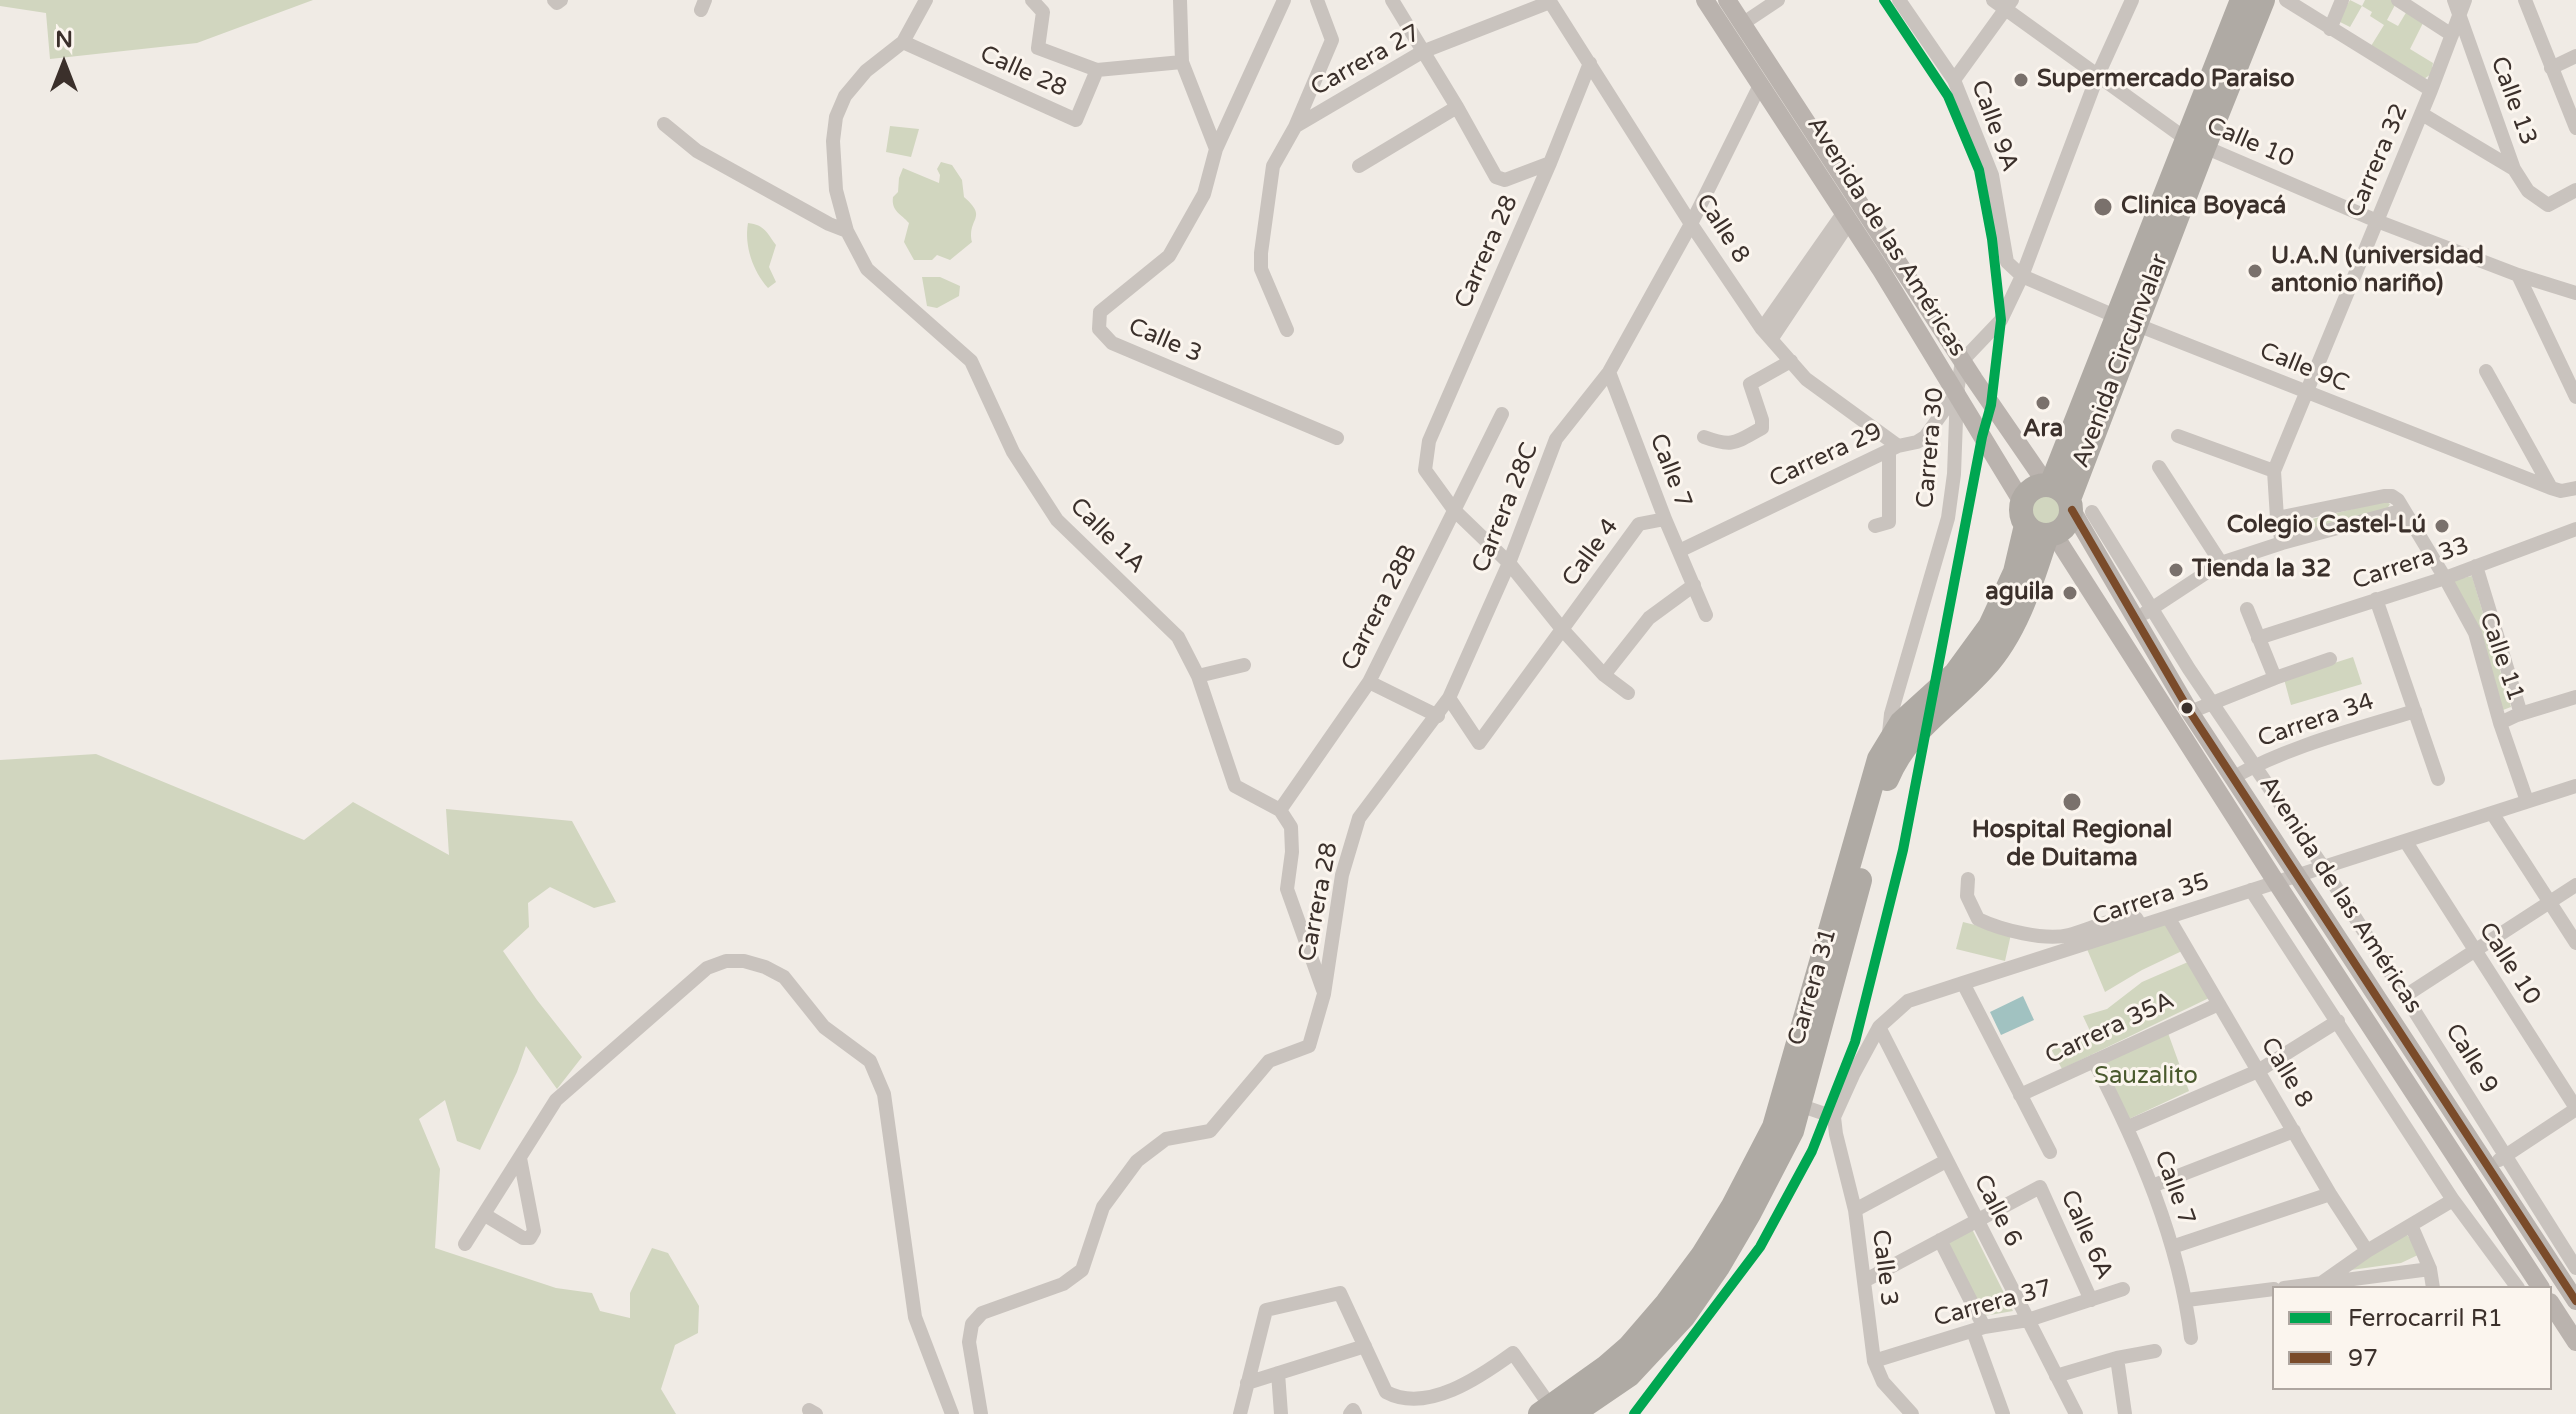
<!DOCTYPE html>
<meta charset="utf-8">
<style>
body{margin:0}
#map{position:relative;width:2576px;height:1414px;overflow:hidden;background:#f0ebe5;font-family:"Varela Round",sans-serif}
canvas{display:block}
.legend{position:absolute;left:2272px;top:1286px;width:280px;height:104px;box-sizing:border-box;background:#fbf5ee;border:2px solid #aea6a0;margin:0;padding:10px 14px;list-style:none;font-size:24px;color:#3b302b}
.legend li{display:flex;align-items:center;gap:16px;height:40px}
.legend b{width:40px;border:2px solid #aea6a0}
.north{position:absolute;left:24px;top:24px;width:80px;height:80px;-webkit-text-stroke:6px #fbf5ee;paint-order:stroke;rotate:0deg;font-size:22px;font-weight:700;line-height:32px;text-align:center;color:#3b302b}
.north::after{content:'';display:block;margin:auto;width:28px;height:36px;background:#3b302b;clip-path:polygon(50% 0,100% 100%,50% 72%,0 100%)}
</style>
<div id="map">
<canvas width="2576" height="1414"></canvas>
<ul class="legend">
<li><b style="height:10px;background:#00a651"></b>Ferrocarril R1</li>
<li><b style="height:10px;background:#7a4b2a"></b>97</li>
</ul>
<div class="north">N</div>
</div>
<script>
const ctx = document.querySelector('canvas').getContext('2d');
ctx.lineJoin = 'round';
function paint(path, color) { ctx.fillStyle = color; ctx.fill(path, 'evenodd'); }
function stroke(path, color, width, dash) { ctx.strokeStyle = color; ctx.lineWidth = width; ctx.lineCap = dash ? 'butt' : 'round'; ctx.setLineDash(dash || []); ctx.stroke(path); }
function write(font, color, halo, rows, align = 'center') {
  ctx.font = font + ' "Varela Round",sans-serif'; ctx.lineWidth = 6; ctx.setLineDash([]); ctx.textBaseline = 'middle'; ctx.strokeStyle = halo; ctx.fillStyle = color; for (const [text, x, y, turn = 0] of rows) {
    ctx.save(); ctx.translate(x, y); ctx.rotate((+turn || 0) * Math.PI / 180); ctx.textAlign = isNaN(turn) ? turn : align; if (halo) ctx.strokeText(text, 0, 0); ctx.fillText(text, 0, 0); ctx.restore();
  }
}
const green = new Path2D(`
 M0,0H313L197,43L50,59L46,13L0,6Z
 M2350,0L2362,6L2365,0H2391L2395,5L2387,20L2398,26L2407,11L2424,21L2410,49L2433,63L2431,74L2424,79L2371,46L2384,25L2370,16L2372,12L2362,6L2350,27L2338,21Z
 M890,126L919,129L911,157L886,152Z
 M941,162L952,165L962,180L964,197C989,219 967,217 972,242L950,260L937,255L932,260H914L904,242L909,223C901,214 891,211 893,197L898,192L899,178L903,168L939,183L940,175L937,169Z
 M748,223C765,225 767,233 776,245L769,267L776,282L768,288C753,271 744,246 748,223Z
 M922,277H940L960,286L959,296L937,308L927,306Z
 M2030 510a17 17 0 1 1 34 0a17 17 0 1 1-34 0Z
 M2385,501L2390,504L2387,509L2295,533L2290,530L2292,524Z
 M2472,576L2511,707L2503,710L2453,580Z
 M2353,657L2362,684L2291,705L2284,679Z
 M96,754L304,840L353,802L449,855L446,809L572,821L616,902L594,908L550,887L528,903L529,927L503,951L537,1000L582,1057L557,1089L526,1046L517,1072L480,1150L457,1141L445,1100L419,1119L440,1169L435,1248L556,1288L592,1293L600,1311L630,1318V1293L652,1248L668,1253L699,1306L698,1333L675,1345L661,1389L676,1414H0V760Z
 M1963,922L2011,934L2005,961L1956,949Z
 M2166,924L2182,951L2142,970L2105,992L2087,949Z
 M2188,962L2209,998L2062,1069L2051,1049L2090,1031L2083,1016L2107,1009L2142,982Z
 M2168,1033L2189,1091L2129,1119L2102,1063Z
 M1972,1229L2013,1311L1984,1316L1945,1242Z
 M2406,1233L2420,1254L2401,1263L2344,1271Z`);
const water = new Path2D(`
 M2023,996L2034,1020L2001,1035L1990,1012Z`);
const street = new Path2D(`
 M554,0L557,3L561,0
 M926,0L903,42L866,71L845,96L836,117L833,141L836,190L847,231L867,269L971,361L1013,452L1057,520L1178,637L1198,676L1235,786L1280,810L1291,827L1292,852L1287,889L1323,990
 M1032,0L1043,12L1038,48L1097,70L1182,62
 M1180,0L1182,62L1216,149
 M1284,0L1216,149L1204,194L1169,256L1100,312L1099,329L1112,343L1337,438
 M1392,0L1457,107L1496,177L1505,180L1550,163
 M1549,0L1691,224L1762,329L1806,379L1898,446
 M1899,0L1954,80L1992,175L2007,262L2022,276L2117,317L2551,488L2561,491L2576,488
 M1993,0L2186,139L2377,221L2518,275L2576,293
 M2286,0L2431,90
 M2398,0L2452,35
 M2454,0L2514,169L2528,191L2548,205L2576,190
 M2525,0L2576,128
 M701,10L705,0
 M1742,24L1778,0
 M2330,29L2342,0
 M903,42L1076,120L1097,70
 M1590,63L1550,163L1429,441L1425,470L1454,510L1509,563L1562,629L1604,675L1628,693
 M2551,68L2576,56
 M1954,80L2012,0
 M2422,114L2514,169
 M664,124L697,151L829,224L847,231
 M1296,126L1422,52L1550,2
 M1359,166L1457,107
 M2518,275L2576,397
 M1762,329L1844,212
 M1287,330L1261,269V253L1273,166L1295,127L1332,40L1317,0
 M1772,338L1850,221
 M2486,371L2551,488
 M1609,372L1665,519L1706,615
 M2178,436L2274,471
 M1704,437C1734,448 1736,442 1762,428V420L1750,384L1791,361
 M2159,467L2221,563
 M2092,512L2189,669L2323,867L2405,996L2576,1268
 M2277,518L2384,496H2392L2398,500L2445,578L2475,633L2500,723L2527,801
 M1875,526L1889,522V451
 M2282,543L2277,518L2274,471L2431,90L2465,0
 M1679,551L1898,446L1917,442L1925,437L1958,391
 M2476,566L2521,714
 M2376,599L2438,779
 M2247,609L2275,678
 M2145,613L2221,563L2282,543L2404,510
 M2258,638L2445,578L2576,529
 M1604,675L1649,618L1694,585
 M1198,676L1244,665
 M1369,682L1438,716
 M1449,698L1479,743L1639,524L1665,519
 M2190,712L2275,678L2330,659
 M2500,723L2517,715L2576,697
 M1889,733L1891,714L1948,518L1954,474L1957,392L1962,361L2001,320L2022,276L2097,77L2132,0
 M2234,777C2289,746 2354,730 2415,711
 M1280,810L1369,682L1502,414
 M2492,813L2576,943
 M2406,842L2576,1108
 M1968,879L1967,896L1978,919C2001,930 2045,941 2069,935C2091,929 2113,917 2136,918L2141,926
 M2251,890L2453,1200L2518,1288
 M2168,917L2330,1194L2367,1251
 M1963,983L2050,1152
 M2405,996L2576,885
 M1879,1027L2076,1414
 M2094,1061C2139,1148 2179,1240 2191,1338
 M2020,1095L2219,1004
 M1799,1105L1834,1117
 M2128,1127L2258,1071L2338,1021
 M2499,1160L2576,1109
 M2152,1186L2294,1131
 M1855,1210L1946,1161
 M485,1215L523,1238H530L534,1231L520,1158
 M2411,1225L2430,1269L2433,1288
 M1940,1240L1984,1327
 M465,1244L556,1100L707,968L726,961H744L765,967L784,977L824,1027L870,1061L884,1094L915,1317L952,1414
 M2172,1247L2330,1194
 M1864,1281L2040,1187L2091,1300
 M2320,1284L2367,1251L2453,1200
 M2284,1288L2430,1269
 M2187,1300L2274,1289
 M1973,1331L2003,1414
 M2117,1358L2125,1414
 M1874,1361L1984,1327L2028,1320L2123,1289
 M1278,1373L1281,1414
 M2056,1376L2117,1358L2155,1351
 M1247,1383L1365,1346
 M809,1410L816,1414
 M981,1414L969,1342L972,1324L982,1313L1063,1284L1082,1270L1103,1207L1137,1161L1166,1139L1210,1131L1269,1061L1309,1046L1324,994L1342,875L1359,818L1449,698L1509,563L1556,439L1609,372L1691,224L1760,85
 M1240,1414L1266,1310L1340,1293L1386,1392C1427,1414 1480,1377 1513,1353L1551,1407
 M1350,1414L1353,1410L1355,1414
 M1912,1414L1883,1382L1874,1361L1855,1210L1836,1134L1834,1117L1853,1075L1879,1027L1908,1001L1963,983L2576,786`);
const secondary = new Path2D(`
 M1705,0L1881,270L2022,502
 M1727,0L1974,379L2047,485
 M2072,510L2190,712L2576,1301
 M2054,534L2276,882L2541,1288
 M2550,1302L2576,1342`);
const highway = new Path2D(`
 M2021 510a25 25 0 1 1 50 0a25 25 0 1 1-50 0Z
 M2051,485L2242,0
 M2069,499L2204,147L2263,0
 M1887,779C1908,729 1949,707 1984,668C2017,632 2032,581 2047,535
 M1540,1414L1606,1367L1629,1347L1667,1303L1702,1256L1733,1206L1774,1127L1879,759L1901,723L1955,674L1990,626L2015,572L2026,525
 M1572,1414L1629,1375L1684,1316L1718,1267L1749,1214L1792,1131L1860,880`);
const bus1 = new Path2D(`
 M2072,510L2190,712L2576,1301`);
const rail1 = new Path2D(`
 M1634,1414L1760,1247L1812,1151L1855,1042L1903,850L1982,437L1991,405L2001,320L1992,239L1979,170L1948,96L1884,0`);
const markers = [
 [2021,80,8,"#7a716c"],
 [2103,207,10,"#7a716c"],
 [2255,271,8,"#7a716c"],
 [2043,403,8,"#7a716c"],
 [2442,526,8,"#7a716c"],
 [2176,570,8,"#7a716c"],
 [2070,593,8,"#7a716c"],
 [2187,708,7,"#3b302b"],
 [2072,802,10,"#7a716c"]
];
const streetNames = [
 ["Carrera 27",1366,61,-29],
 ["Calle 28",1023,72,24],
 ["Calle 13",2513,101,70],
 ["Calle 9A",1994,126,70],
 ["Calle 10",2250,143,23],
 ["Carrera 32",2378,161,-67],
 ["Calle 8",1722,229,57],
 ["Avenida de las Américas",1886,237,58],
 ["Carrera 28",1487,252,-66],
 ["Calle 3",1165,341,23],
 ["Avenida Circunvalar",2121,361,-69],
 ["Calle 9C",2304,368,22],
 ["Carrera 30",1931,448,-85],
 ["Carrera 29",1826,456,-25],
 ["Calle 7",1670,471,69],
 ["Carrera 28C",1506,508,-68],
 ["Calle 1A",1107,536,45],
 ["Calle 4",1591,553,-54],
 ["Carrera 33",2411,564,-18],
 ["Carrera 28B",1380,608,-63],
 ["Calle 11",2501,657,71],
 ["Carrera 34",2316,721,-19],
 ["Avenida de las Américas",2340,895,57],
 ["Carrera 35",2151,900,-18],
 ["Carrera 28",1319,902,-79],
 ["Calle 10",2509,964,57],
 ["Carrera 31",1813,987,-74],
 ["Carrera 35A",2110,1029,-25],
 ["Calle 9",2471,1059,58],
 ["Calle 8",2286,1073,59],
 ["Calle 7",2174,1188,70],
 ["Calle 6",1997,1211,63],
 ["Calle 6A",2086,1235,66],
 ["Calle 3",1884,1268,83],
 ["Carrera 37",1993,1304,-15]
];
const poiNames = [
 ["Supermercado Paraiso",2037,80],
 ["Clinica Boyacá",2121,207],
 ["U.A.N (universidad",2271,257],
 ["antonio nariño)",2271,285],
 ["Ara",2043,430,"center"],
 ["Colegio Castel-Lú",2426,526,"right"],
 ["Tienda la 32",2192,570],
 ["aguila",2054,593,"right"],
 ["Hospital Regional",2072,831,"center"],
 ["de Duitama",2072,859,"center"]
];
const parkNames = [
 ["Sauzalito",2146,1077]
];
paint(green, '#d1d6bf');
paint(water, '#a1c2c1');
stroke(street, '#c9c3be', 14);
stroke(secondary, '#bab3ae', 18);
stroke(highway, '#afaaa4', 24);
stroke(bus1, '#7a4b2a', 8);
stroke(rail1, '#00a651', 10);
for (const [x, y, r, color] of markers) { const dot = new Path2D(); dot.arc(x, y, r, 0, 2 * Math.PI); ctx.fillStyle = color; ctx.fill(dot); stroke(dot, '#fbf5ee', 3); }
write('24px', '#3b302b', '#fbf5ee', streetNames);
write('bold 24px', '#3b302b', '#fbf5ee', poiNames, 'left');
write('24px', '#4a5a2e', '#fbf5ee', parkNames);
</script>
